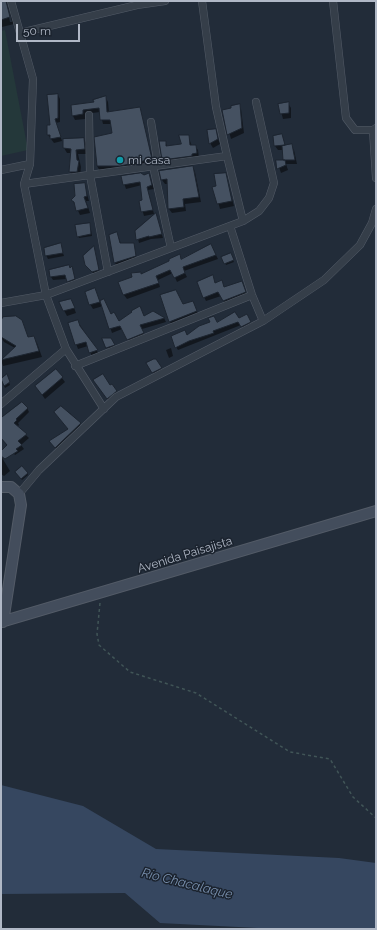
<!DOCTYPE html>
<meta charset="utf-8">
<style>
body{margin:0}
#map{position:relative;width:377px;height:930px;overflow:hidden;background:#222c39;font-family:Raleway,sans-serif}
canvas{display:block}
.frame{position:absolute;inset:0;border:2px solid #b0b8c6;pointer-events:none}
.scale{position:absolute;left:16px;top:24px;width:64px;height:18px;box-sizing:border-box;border:2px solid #b0b8c6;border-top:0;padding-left:5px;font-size:12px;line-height:14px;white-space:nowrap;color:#b0b8c6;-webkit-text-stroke:3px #1b232e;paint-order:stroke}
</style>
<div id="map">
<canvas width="377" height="930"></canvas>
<div class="frame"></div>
<div class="scale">50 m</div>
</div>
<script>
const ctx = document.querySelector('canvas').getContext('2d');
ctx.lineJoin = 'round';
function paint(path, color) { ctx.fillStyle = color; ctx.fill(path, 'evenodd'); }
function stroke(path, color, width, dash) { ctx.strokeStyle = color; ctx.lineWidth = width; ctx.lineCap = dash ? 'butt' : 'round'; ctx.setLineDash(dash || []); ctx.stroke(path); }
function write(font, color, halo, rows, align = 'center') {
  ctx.font = font + ' Raleway,sans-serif'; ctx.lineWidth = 3; ctx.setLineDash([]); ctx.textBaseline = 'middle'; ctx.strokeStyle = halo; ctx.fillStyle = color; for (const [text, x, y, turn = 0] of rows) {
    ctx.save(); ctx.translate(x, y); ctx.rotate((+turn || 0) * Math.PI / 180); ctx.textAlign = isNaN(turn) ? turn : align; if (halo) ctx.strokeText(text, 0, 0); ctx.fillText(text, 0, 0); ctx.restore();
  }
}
const green = new Path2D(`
 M5,30L28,150L1,156V31Z`);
const water = new Path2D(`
 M1,785L83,806L156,849L339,858L376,863V929H277L160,923L125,893L1,894Z`);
const shadow = new Path2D(`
 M1,1L9,2L14,24L2,27ZM6,1H8L12,22H10Z
 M58,95L60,99V122L56,123L62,141L54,143L48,135V126H51Z
 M106,98L108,102L109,113L139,108L154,164L100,171L97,166L113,134L112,124H103L100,112L85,114V119L75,120L73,116Z
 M288,103L291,108V118L283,119L279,104Z
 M239,105L241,109L244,133L231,139L223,110L232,109Z
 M215,130L220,144L213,148L210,143Z
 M282,135L286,147L291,146L294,150L297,164H286L288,170L281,173L277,161H285L283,150H278L275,146Z
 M188,136L192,146H195L198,150L199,158L166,164L163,160L165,142L168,147L182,145Z
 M84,139L87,144V154H78L81,167L80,176L73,177L70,172L71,153H67L64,148V140Z
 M193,167L195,172L201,202L185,204L186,211L172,213L169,209L168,184H165L162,180Z
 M149,174L154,189L148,190L154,214L144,216L140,202L143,201L142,185L126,189L122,177Z
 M225,174L234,206L220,209L214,187H217Z
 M84,184L89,201H86L90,213L80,215L73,200Z
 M157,218L163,238L151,239L139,243L136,231Z
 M90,224L92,236L79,238L78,236Z
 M117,233L121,244H133L137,260L118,267L115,263Z
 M60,244L64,256L48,259L46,255Z
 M94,248L100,273L95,275L89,269Z
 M213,249L218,259L184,271L187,277L177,282L173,273L158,280L160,287L127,299L124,295L119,283L170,262L179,255L182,260Z
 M231,256L234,262L226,265L222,257Z
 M72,267L76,283L70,285L67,279L53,280L51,277Z
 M212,277L216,284L221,282L224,288L242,282L247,296L226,305L221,296L206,301L204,297Z
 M95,289L100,302L119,322L133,313L144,317L153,312L164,318L166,322L142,329L145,337L130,343L122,329L112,333L103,306L93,309L90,304Z
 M60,303L73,305L76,313L67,316Z
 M183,305H194L198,313L171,324L170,322Z
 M246,316L251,325L243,329L241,325L178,350L176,347L187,337L212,323L239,320Z
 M21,321L28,338L33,337L37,343L42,357L3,366L1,360L15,348L4,342L1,337V322Z
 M78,322L97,351L99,354L92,357L88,346L78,349L69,324Z
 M110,339L116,350L110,352L107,347Z
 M171,348L173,356L169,358L166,350Z
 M155,359L163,373L155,377L147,364Z
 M56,370L65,382L45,399L36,386Z
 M6,375L10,385L5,388L1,380Z
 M96,384L110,387L112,385L118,395L110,402Z
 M27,408L29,412L18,423L19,425L17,427L29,438L21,445L24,449L15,455L1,438V422Z
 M70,413L83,428L58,451L53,445L69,430L68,415Z
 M1,456L10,471L4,476L1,474Z
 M27,473L28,475L22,480L17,474Z`);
const building = new Path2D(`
 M1,1H6L10,17L1,20Z
 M58,94V118L55,119L61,137L50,139V135H47V125H50L47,95Z
 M106,96L107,112L140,107L152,159L120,166H97L94,137L112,133L110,120H100L99,108L83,110V114L72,116L71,105L94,102L93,100Z
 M289,102V113L280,114L278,104Z
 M240,104L242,128L227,135L222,110L231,108V106Z
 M216,129L218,139L209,144L207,130Z
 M282,134L285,145L274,146L273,136Z
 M179,135H189L190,145H196L197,153L192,154V156L162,160L159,141H166V146L181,144Z
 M84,138L85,149L76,150L77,160L79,161L77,172H69L71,149L63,148V139Z
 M292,144L295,160H283L282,146Z
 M276,160H285L286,165L277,169Z
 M193,166L199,197L183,199L184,207L168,209L167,179L161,180L159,171Z
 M141,173L144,175L149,173L152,185L147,187L153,210L141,212L139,201L142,200L140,182L123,185L121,176Z
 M226,173L232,201L217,204L212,187L216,186L214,174Z
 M85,183L87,196L84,197L88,208L76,211L74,202L71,200L75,196L74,184Z
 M156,213L162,234L149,237V236L136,240L135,231Z
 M90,223L91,234L77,237L75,225Z
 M117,232L120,243H134L136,256L114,263L109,235Z
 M61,243L63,253L45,256L44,248Z
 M211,244L216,255L183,267L185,273L174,278L170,270L156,276L159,283L123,295L118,282L132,277L131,273L141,272V274L169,261V259L180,254L181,259Z
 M94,246L99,270L92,272L85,265L83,256Z
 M231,253L234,260L224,264L221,257Z
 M69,265L70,268L72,266L75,279L67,282L65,275L50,277L49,270Z
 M213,275L215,283L222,280L224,287L242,281L246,292L223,301L218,292L203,298L197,282Z
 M95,288L100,302L89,305L85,292Z
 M176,290L183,304L193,301L197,311L169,322L160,295Z
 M71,299L75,308L63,311L59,302Z
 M104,299L111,314L114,312L119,321L132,312L131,311L140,306L144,316L153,311L165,318L140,325L144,333L127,340L120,326L109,329L100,301Z
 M235,312L239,318L247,314L251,322L241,327L238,322L227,326L213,331L214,333L189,341L175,348L171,336L185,330L187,335L199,326L210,322L208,318L214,316L217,322Z
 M16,316L22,320L28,337L34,336L39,351L1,360L16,346L1,337V320L3,317Z
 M78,320L80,326L98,350L89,353L86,342L75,345L68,323Z
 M102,338H111L115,345L106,348Z
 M154,359H156L162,368L152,373L146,363Z
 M56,369L63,377L42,395L35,386Z
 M7,374L10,382L4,386L1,379Z
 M103,374L110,385L112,384L117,391L107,399L93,380Z
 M22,402L28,408L16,419L17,420L14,423L27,434L18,441L22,445L16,449L18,451L5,459L1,456V451L7,445L1,438V418Z
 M61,406L81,423L55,448L49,441L68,429L54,412Z
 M22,466L28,473L21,479L15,472Z`);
const path = new Path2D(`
 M100,603L97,634L99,645L130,672L196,693L290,752L330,759L353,797L376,818`);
const street = new Path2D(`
 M11,1L33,79L30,164L24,184L46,295L66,349L104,409
 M202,1L216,107L227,156
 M333,1L346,118L355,130H373L376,128
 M20,33L137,5L165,1
 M89,115L90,175L108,272
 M151,122L158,165
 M373,130L376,178
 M153,166L171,248
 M1,170L30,164
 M24,184L227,156L243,221
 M230,226L252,295L263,321
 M1,303L46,295L243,221L259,211L269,198L274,183L256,102
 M75,366L252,295
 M1,404L66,349
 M19,494L39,470L116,397L263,321L324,280L360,245L372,223L376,209`);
const secondary = new Path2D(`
 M1,487H11L19,494L21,505L3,622
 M1,622L376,511`);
const markers = [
 [120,160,4,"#0f9aa8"]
];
const poiNames = [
 ["mi casa",128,160]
];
const streetNames = [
 ["Avenida Paisajista",185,555,-17]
];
const waterNames = [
 ["Río Chacalaque",187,884,14]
];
paint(green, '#24383a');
paint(water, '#364760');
paint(shadow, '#0007');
paint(building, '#455161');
stroke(building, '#1d2530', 1);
stroke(street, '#535b67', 8);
stroke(secondary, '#535b67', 12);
stroke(path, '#415557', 1.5, [3, 3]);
stroke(street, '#353e49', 7);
stroke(secondary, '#434d5c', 10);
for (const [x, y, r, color] of markers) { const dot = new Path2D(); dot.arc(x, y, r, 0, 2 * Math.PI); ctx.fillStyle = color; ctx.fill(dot); stroke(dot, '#1b232e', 1.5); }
write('12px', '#b0b8c6', '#1b232e', poiNames, 'left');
write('12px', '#b0b8c6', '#1b232e', streetNames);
write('italic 13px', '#788fad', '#1b232e', waterNames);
</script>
